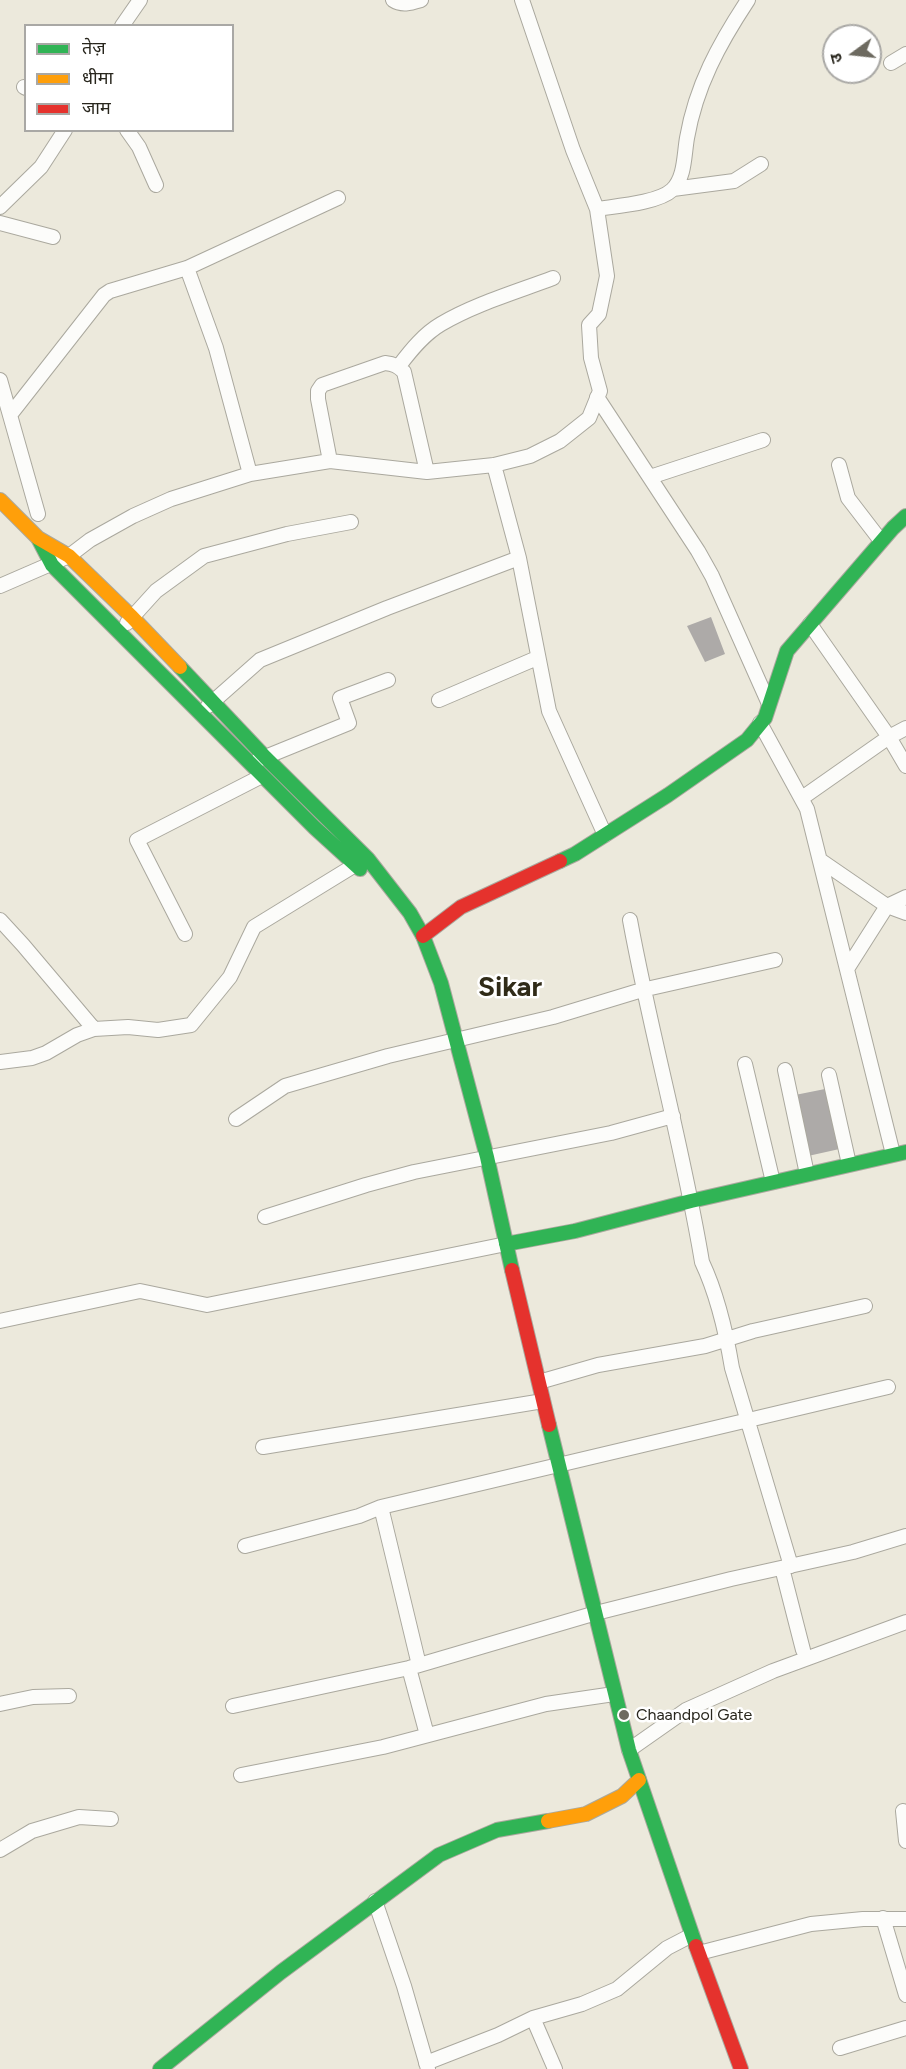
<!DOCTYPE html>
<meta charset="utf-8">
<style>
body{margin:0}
#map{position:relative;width:906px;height:2069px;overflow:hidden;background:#ece9dc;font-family:Figtree,"Noto Sans Devanagari",sans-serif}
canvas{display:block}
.legend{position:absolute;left:24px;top:24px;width:210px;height:108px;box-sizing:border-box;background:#fff;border:2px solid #a9a8a5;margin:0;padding:8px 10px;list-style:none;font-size:18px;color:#28261d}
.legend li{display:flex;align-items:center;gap:12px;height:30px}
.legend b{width:30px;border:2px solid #a9a8a5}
.north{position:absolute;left:822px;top:24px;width:60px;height:60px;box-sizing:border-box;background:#fff;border:2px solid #a9a8a5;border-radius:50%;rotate:255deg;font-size:16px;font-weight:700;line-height:24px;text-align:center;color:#28261d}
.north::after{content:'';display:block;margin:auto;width:21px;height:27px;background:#6d6a60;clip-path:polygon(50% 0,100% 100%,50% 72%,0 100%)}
</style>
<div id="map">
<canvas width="906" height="2069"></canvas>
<ul class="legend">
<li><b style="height:8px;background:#30b455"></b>तेज़</li>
<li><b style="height:8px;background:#ff9f0a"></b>धीमा</li>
<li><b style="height:8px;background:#e5322d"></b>जाम</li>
</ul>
<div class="north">उ</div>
</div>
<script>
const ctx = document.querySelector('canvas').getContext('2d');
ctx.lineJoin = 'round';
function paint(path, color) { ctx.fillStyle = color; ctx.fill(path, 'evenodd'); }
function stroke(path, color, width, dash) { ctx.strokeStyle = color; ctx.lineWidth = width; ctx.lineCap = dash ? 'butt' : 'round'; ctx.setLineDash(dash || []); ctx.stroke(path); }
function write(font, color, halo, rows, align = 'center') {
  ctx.font = font + ' Figtree,sans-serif'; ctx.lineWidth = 5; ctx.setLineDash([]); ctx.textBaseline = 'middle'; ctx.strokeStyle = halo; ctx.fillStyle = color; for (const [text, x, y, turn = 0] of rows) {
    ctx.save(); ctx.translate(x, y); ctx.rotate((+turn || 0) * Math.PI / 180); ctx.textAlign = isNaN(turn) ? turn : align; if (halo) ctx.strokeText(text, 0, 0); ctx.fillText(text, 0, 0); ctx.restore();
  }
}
const building = new Path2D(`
 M711,617L725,654L705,662L687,626Z
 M830,1088L844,1148L808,1156L795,1095Z`);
const street = new Path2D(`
 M393,0C402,6 411,3 421,0
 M522,0L573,150L597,209
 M122,26L140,0
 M891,63L906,54
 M24,87L26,88
 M127,130L139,147L156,185
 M673,189L734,181L761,164
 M0,207L41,167L65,130
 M0,223L53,237
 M187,268L216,348L250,474
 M399,366C411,350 424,334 441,324C475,304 516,292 553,278
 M0,380L38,514
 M597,397L698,551L712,576L769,704
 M10,415L104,295L110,291L187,268L338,198
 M330,461L318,399V391L322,385L385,363C394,364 398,366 404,372L427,472
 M494,465L519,558L549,711L605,835
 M839,465L848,498L881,541
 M650,477L763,440
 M0,586L69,556L90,540L133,516L171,499L250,474L330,461L427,472L494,465L530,456L560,441L589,418L600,391L591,358L589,325L599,314L607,276L597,209C616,206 658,203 672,190C685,178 684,155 687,138C696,86 719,44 748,0
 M127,623L156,591L204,556L287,534L351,522
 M810,624L889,737L906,766
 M439,700L537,658
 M208,706L260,660L387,608L519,558
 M760,723L807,809L893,1154
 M258,760L349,723L340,698L388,680
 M802,798L889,737L906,728
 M820,860L887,906L906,913
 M0,920L23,945L94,1029
 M630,920C651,1035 683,1147 702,1262C718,1296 726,1332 732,1368L791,1566
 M185,934L137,840L262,776
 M847,969L887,906L906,897
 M0,1062L32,1058L46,1053L77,1035L94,1029L128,1027L158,1030L191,1025L230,977L254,927L355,865
 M745,1064L773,1182
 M785,1070L807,1174
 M829,1075L849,1164
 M236,1119L285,1086L388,1056L553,1017L642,990L775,960
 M265,1217L366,1185L414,1172L611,1133L673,1116
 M0,1321L140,1291L207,1305L506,1244
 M539,1382L598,1365L705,1346L753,1331L865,1306
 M263,1447L543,1401
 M381,1507L419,1665
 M245,1546L359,1516L381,1507L888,1387
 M782,1568L803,1650
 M409,1668L427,1735
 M0,1704L33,1697L69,1696
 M233,1706L409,1668L596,1613L731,1579L853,1552L906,1536
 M629,1750L686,1710L773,1671L906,1622
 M241,1775L383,1747L546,1704L614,1694
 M903,1811L906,1841
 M0,1850L32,1831L79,1817L111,1819
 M375,1901L404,1986L428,2069
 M883,1918L906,1995
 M699,1953L811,1924L863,1919H906
 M533,2018L555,2069
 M840,2048L906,2028
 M426,2063L498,2035L533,2018L582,2004L617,1989L667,1948L692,1935`);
const fast = new Path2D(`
 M39,540L52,565L315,828L360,869
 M180,667L265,757L368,859L410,913L423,936L441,983L487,1157L512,1270
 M560,861L575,854L668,795L747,740L765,718L787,651L893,528L906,516
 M506,1244L575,1231L691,1201L906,1152
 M549,1425L629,1750L696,1946
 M160,2069L281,1972L439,1855L497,1830L548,1821`);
const slow = new Path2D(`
 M0,500L38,538L69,556L132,617L180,667
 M548,1821L586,1814L622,1796L639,1780`);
const jam = new Path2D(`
 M423,936L461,907L560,861
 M512,1270L549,1425
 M696,1946L741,2069`);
const markers = [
 [624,1715,6,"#6d6a60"]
];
const poiNames = [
 ["Chaandpol Gate",636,1715]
];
const townNames = [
 ["Sikar",510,988]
];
paint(building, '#adaaa8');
stroke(street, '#aaa89e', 16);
stroke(fast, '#aaa89e', 16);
stroke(slow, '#aaa89e', 16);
stroke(jam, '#aaa89e', 16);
stroke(street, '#fcfcfa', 14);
stroke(fast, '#30b455', 14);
stroke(slow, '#ff9f0a', 14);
stroke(jam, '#e5322d', 14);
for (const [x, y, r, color] of markers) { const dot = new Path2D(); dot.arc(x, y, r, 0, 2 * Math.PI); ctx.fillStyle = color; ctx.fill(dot); stroke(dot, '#fff', 2); }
write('16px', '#28261d', '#fff', poiNames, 'left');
write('bold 28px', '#302b18', '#fff', townNames);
</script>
